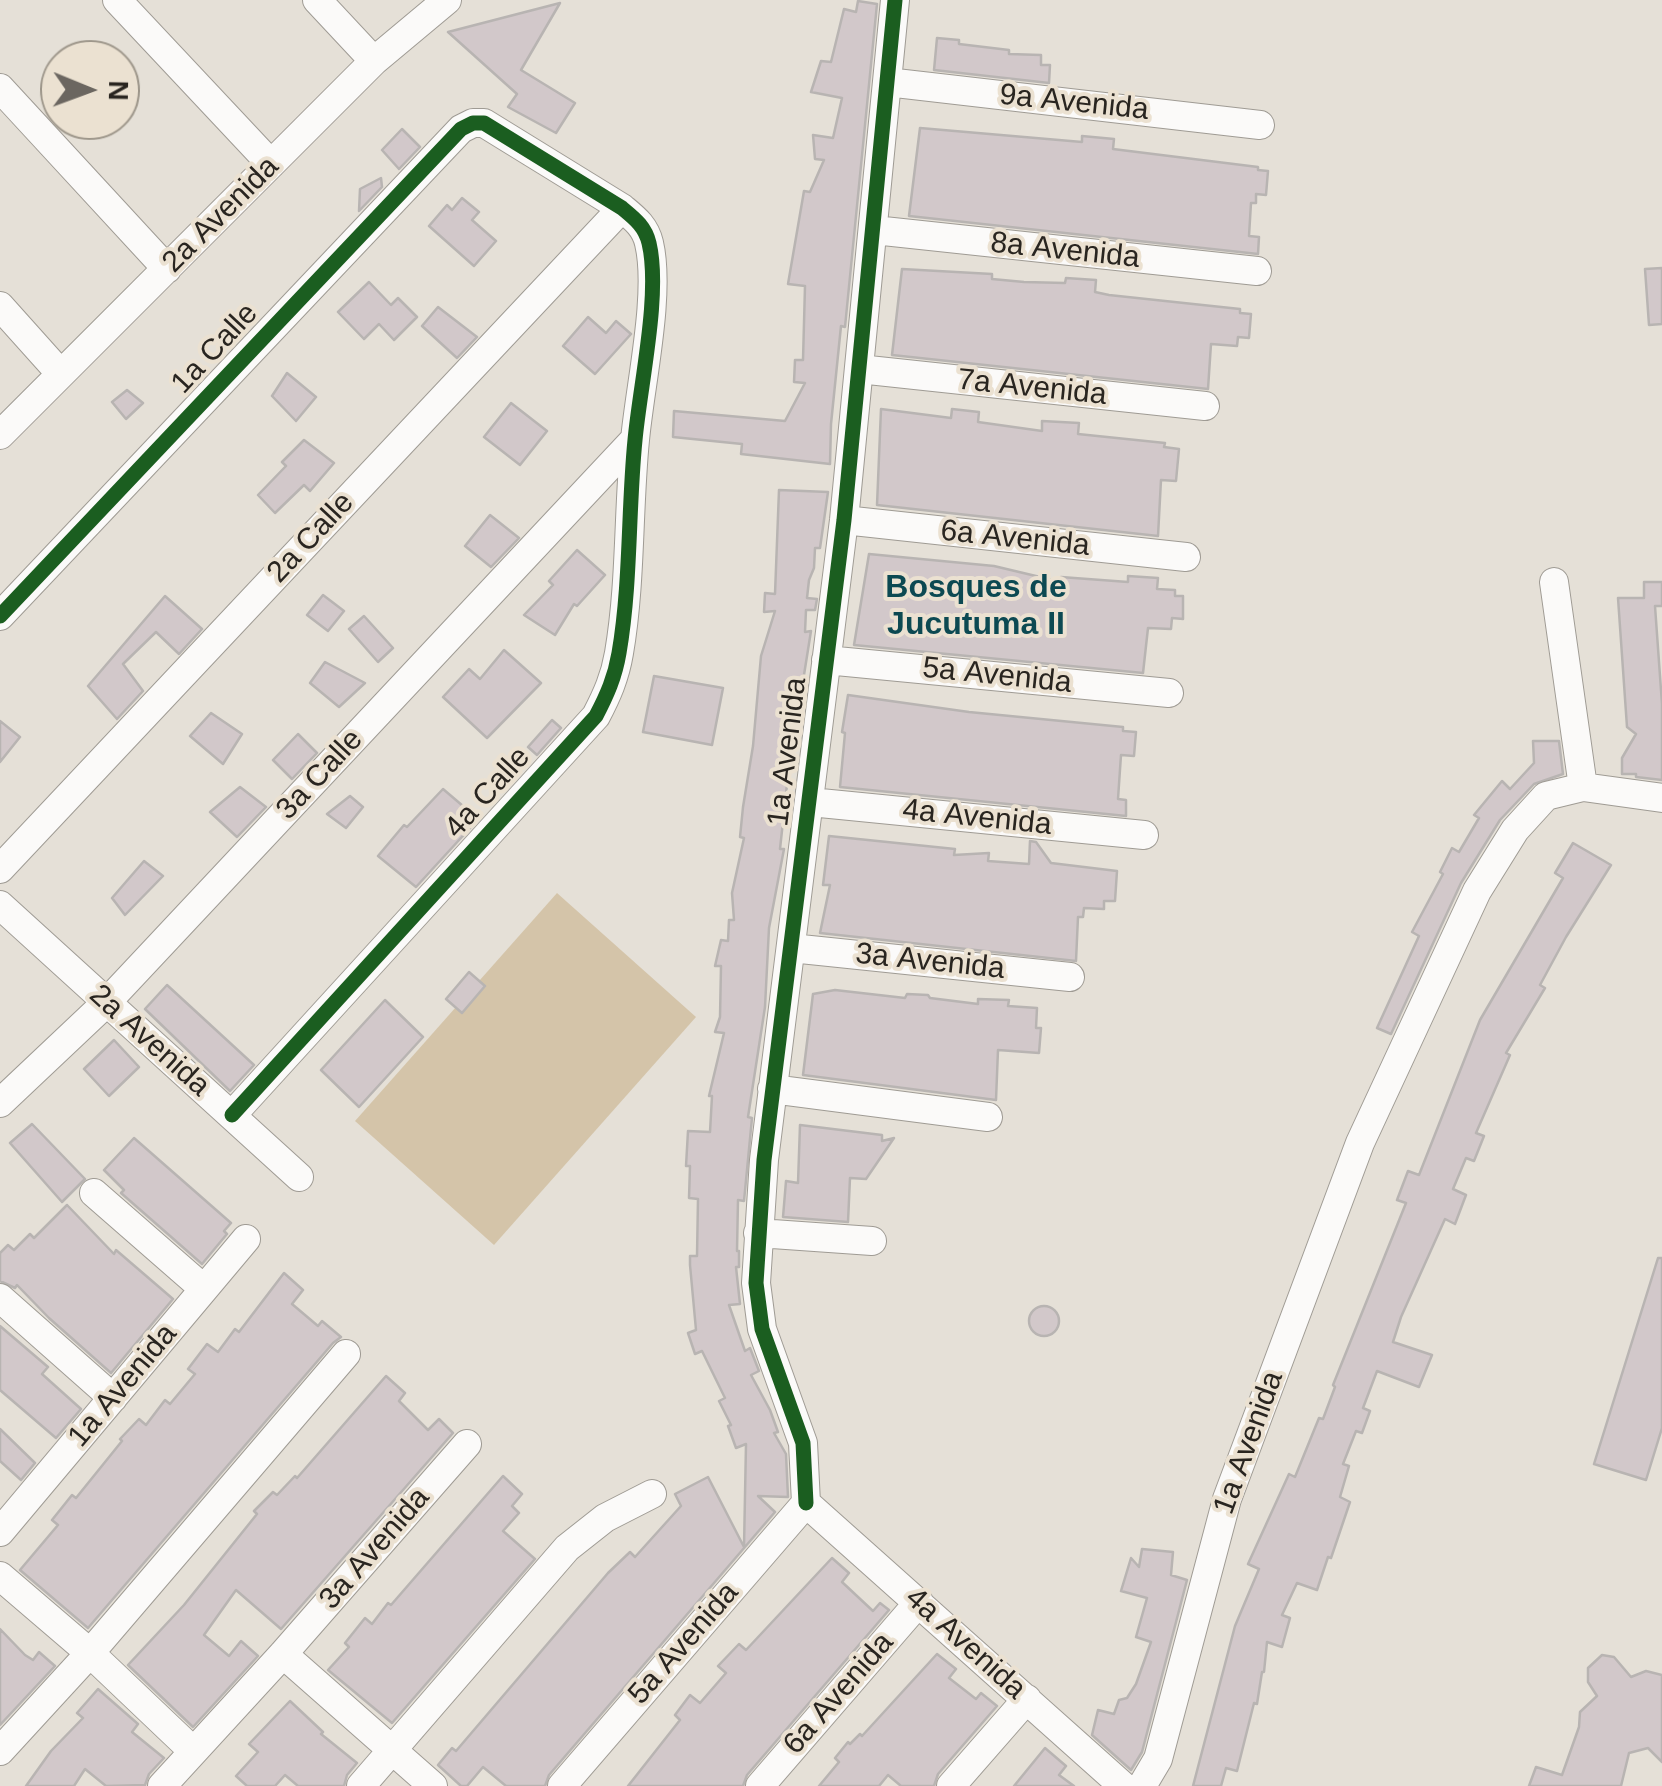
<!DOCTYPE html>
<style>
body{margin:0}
#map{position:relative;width:1662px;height:1786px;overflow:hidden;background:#e5e0d7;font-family:Arial,sans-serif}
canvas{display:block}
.north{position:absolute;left:40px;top:40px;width:100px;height:100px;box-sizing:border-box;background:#ebe1d1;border:2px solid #9d968a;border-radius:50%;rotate:91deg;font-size:28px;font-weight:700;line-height:40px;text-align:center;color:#292520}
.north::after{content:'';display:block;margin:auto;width:35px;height:45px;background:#6b6660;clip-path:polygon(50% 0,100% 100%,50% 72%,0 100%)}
</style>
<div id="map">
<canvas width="1662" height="1786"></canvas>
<div class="north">N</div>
</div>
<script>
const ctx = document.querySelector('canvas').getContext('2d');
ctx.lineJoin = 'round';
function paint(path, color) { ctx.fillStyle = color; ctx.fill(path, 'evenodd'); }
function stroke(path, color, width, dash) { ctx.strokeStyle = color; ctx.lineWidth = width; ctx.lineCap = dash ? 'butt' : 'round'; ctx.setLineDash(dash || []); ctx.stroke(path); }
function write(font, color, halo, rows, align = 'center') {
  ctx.font = font + ' Arial,sans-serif'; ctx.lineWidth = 8; ctx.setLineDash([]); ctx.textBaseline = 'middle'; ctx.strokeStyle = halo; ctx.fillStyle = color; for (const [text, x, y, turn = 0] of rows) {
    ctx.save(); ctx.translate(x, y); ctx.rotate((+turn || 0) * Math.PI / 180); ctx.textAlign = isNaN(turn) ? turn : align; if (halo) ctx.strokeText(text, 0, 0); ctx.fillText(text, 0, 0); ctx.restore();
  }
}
const green = new Path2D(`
 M557,893L696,1017L494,1245L355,1121Z`);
const building = new Path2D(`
 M858,1L877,4L845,327L841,326L831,424L830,464L741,454L742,444L673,437L674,411L785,421L805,383L794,382L795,360H803L805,286L788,284L804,191L810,192L824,160L815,159L813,135L833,138L842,98L811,92L821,61L831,62L844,9L856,12Z
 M560,3L521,70L575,103L556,133L508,107L517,94L448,32Z
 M937,38L959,40V44L1009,50V54L1041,55V65H1050L1049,83L934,70Z
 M920,128L1082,142V136L1114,139L1113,149L1258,167V170L1268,171L1266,195L1256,194V203H1251L1249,236L1259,237L1258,254L909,216Z
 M402,129L420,147L399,169L382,150Z
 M381,178L382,187L359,211L360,189Z
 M462,198L479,212L472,220L496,241L474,266L429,226L447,205L452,210Z
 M1662,268V324L1649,325L1645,269Z
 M902,269L992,274V279L1024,282L1065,283L1066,278L1096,280L1095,292L1109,295L1240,309V313L1251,314L1249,338L1238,337L1237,346L1211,344L1208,389L892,355Z
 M369,282L391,305L398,298L417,317L394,340L379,324L364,339L338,312Z
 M438,307L477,337L457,358L422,326Z
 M588,317L606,333L616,321L631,334L595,374L563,346Z
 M287,373L316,397L296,421L272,396Z
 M127,390L143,403L126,419L112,402Z
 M511,403L547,431L520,465L484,437Z
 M881,409L951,418L952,409L979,412L978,422L1042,431V421L1079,423L1078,434L1165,443L1164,447L1179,449L1176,481L1161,480L1158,536L877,505Z
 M304,440L334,463L310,491L304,485L275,513L258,495L286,466L282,462Z
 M779,490L828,492L820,548H815L814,568L809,580L807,598L817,599L815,610H806L805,632L811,631L788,775L780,849H784L769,928L765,1007L748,1117L752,1118L744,1201L738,1200L737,1251H739V1267H736L740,1304L729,1305L745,1351L750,1348L759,1371L751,1375L770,1410L778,1432L774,1433L786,1454L788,1497L758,1496L775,1512L549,1775L545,1786H506L483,1767L467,1786H461L438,1765L452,1748L456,1751L608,1573L630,1552L635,1557L681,1506L675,1494L708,1477L744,1547L746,1444L736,1448L728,1426L731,1425L719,1401L725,1398L702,1351L695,1354L688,1333L696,1330L690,1265V1256H697L698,1199L689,1198L690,1166H686L688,1131L710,1132L712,1096H709L724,1033L715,1032L720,1017L721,966H715L721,940L728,941L729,920H734L732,893L744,838L740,837L743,807L753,746L761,656L775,611L764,612L765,593L775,594Z
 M490,515L519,538L491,567L465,546Z
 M577,550L605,575L577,606L574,604L555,635L524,615L553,585L549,581Z
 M869,554L994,566L1061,582V577L1128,582V576L1158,578L1157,589L1175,590V596H1183V619L1172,618L1171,629L1148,628L1143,673L854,645Z
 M1644,582H1662V606H1655L1662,704V780L1636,777V774H1622V758L1636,734L1627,727L1618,598H1644Z
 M323,595L344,611L328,631L307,615Z
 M165,596L202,629L179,654L156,632L123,664L143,691L117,719L88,686Z
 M364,616L393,648L378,662L349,629Z
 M504,650L541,683L487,738L443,697L469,669L480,679Z
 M325,662L365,683L339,707L310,683Z
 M654,676L723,688L712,745L643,732Z
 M848,695L969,712L1123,727V731L1136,732L1134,756L1121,755L1118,799L1126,800V816L840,787L845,733L842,732Z
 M211,713L242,734L223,764L190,736Z
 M552,720L561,728L537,755L528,747Z
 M0,721L20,737L0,762Z
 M298,734L317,753L292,779L273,760Z
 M1533,741H1559L1563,774L1534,784L1500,820L1461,883L1391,1034L1377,1028L1419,936L1412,932L1443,874L1440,872L1452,848L1459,852L1479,818L1474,815L1502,781L1510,789L1534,763Z
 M240,787L266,807L237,837L210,812Z
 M443,789L470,812L463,820L471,827L416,887L378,856L404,825L407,827Z
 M350,796L363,807L346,828L327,814Z
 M829,836L955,849L954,855L989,853L988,861L1029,864L1030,841L1036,842L1051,863L1117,871L1115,901H1104V909L1084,908L1083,917H1078L1076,961L820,933L830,885H823Z
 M1573,843L1611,865L1566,937L1540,985L1545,988L1506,1053L1510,1055L1476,1133L1484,1136L1474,1161L1466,1158L1453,1189L1466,1195L1455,1224L1445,1219L1401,1317L1393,1342L1432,1355L1419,1387L1377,1371L1363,1408L1370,1411L1362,1433L1356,1431L1343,1464L1349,1466L1340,1497L1350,1502L1331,1558L1328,1557L1317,1590L1297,1583L1282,1615L1290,1618L1282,1647L1267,1642L1264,1672H1262L1257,1704L1254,1703L1237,1771L1226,1768L1221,1786H1193L1235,1626L1259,1569L1248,1564L1289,1474L1295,1477L1319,1418L1323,1419L1335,1387L1333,1385L1406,1203L1397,1200L1408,1171L1419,1175L1480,1020L1563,878L1555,873Z
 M144,861L163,876L125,915L112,898Z
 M469,972L485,986L462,1013L446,999Z
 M167,985L254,1065L230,1091L145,1009Z
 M835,990L905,998L907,994L928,995L930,998L978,1004V999L1009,1000L1008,1006L1037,1008L1036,1028H1041L1039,1053L998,1050L996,1100L803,1075L813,994Z
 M385,1000L423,1037L359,1107L321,1070Z
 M114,1040L139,1067L109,1096L84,1069Z
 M32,1124L85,1179L62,1202L10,1143Z
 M800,1125L882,1135V1141L894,1138L866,1179L850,1178L848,1222L783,1217L786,1181L798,1183Z
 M134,1138L231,1223L224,1231L227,1234L202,1264L121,1193L124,1190L104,1170Z
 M67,1205L114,1254L116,1250L173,1299L111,1373L49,1318L17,1285L15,1288L0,1281V1253L8,1245L14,1250L30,1234L34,1238Z
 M1658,1258H1662V1428L1646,1480L1594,1464Z
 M284,1273L303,1290L292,1304L318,1326L322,1321L341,1337L333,1343L88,1628L20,1570L58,1525L52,1520L72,1495L76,1498L122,1441L120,1439L139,1419L146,1425L165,1400L170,1404L195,1374L188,1369L207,1344L218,1352L235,1329L239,1332Z
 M1029 1321a15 15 0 1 1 30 0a15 15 0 1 1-30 0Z
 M0,1326L48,1367L42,1374L81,1409L56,1438L0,1390Z
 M386,1376L405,1393L399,1401L428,1430L439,1419L453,1433L281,1629L236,1590L204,1635L229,1656L241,1641L258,1656L193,1727L128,1665L184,1605L257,1514L254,1511L273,1492L277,1495L295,1476L297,1478Z
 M0,1429L35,1463L21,1480L0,1461Z
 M503,1476L522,1494L512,1506L519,1513L503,1531L535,1559L392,1723L328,1670L349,1647L345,1643L365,1618L372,1624L388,1603L391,1605Z
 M1142,1549L1173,1552L1171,1575L1187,1580L1142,1752L1131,1770L1092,1735L1098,1710L1114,1714L1119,1700L1127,1698L1136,1684L1151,1642L1136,1637L1147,1598L1121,1591L1131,1558L1139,1567Z
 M832,1558L849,1573L842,1582L873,1611L880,1603L889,1610L747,1775L743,1786H628L680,1720L675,1715L690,1695L700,1703L726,1673L718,1666L739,1644L746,1650Z
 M0,1629L25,1655L33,1660L39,1652L55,1666L0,1725Z
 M937,1654L956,1669L949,1678L976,1699L981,1693L997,1706L938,1774L934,1786H901L888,1775L879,1786H819L839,1762L835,1758L848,1742L850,1744L860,1734L862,1736Z
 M1602,1655L1614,1657L1631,1677L1646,1671L1662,1675V1762L1648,1748L1629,1753L1621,1786H1529L1536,1767L1562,1775L1579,1727L1580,1712L1597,1696L1588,1682V1668Z
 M98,1689L138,1724L132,1732L164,1758L149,1774L145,1785L106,1786L85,1769L74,1786H26L51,1751L83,1718L77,1713Z
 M290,1701L323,1732L321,1734L357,1763L347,1775L344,1786H298L285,1775L275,1786H247L236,1776L258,1752L249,1744Z
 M1045,1748L1066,1766L1059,1775L1074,1786H1014Z`);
const minor = new Path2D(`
 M117,0L271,164
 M317,0L374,61
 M887,82L1260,125
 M0,88L167,269
 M874,230L1257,271
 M0,306L60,373
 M859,369L1205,406
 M0,435L374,61L447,0
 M844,520L1186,557
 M0,616L461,129L473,123H484L622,208C634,218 645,226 649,243C661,294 640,385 635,440C628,510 631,583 619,653C615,677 607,695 596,716L232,1115
 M826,660L1169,693
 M1583,787L1662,798
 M810,802L1144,835
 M0,869L622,208
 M0,905L299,1177
 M791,948L1070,977
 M772,1089L988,1117
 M0,1103L107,1002L634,440
 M94,1193L204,1289
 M758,1233L872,1241
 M0,1298L113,1398
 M806,1503L803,1443L762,1329L756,1283L764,1160L844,520L895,0
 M806,1503L1123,1786
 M0,1532L246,1239
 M0,1576L90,1653L192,1750
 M283,1654L433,1786
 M0,1751L90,1653L346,1354
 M162,1786L283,1654L467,1444
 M361,1786L567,1548L605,1518L652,1494
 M562,1786L806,1503
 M760,1786L919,1602
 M951,1786L1027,1699
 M1142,1786L1158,1759L1227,1499L1360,1143L1477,891L1515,830L1546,796L1583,787L1554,582`);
const cycleway = new Path2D(`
 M0,616L461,129L473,123H484L622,208C634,218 645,226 649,243C661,294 640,385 635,440C628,510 631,583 619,653C615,677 607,695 596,716L232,1115
 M806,1503L803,1443L762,1329L756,1283L764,1160L844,520L895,0`);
const streetNames = [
 ["9a Avenida",1074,103,6],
 ["2a Avenida",221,215,-45],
 ["8a Avenida",1065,251,6],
 ["1a Calle",215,349,-47],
 ["7a Avenida",1032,388,6],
 ["2a Calle",311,538,-47],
 ["6a Avenida",1015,539,6],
 ["5a Avenida",997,676,6],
 ["1a Avenida",788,752,-83],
 ["3a Calle",320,775,-47],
 ["4a Calle",488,793,-48],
 ["4a Avenida",977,818,6],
 ["3a Avenida",930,962,6],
 ["2a Avenida",149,1041,42],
 ["1a Avenida",123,1386,-50],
 ["1a Avenida",1249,1443,-70],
 ["3a Avenida",375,1549,-49],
 ["5a Avenida",684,1644,-49],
 ["4a Avenida",965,1644,42],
 ["6a Avenida",839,1694,-49]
];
const neighbourhoodNames = [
 ["Bosques de",976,588],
 ["Jucutuma II",976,625]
];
paint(green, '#d4c4a9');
paint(building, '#d2c8ca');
stroke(building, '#b8b4b2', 2.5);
stroke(minor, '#9f9b94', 30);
stroke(minor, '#fbfaf9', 28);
stroke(cycleway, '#1b5e20', 15);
write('30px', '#292520', '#ebe1d1', streetNames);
write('bold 32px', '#0c4952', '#ebe1d1', neighbourhoodNames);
</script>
